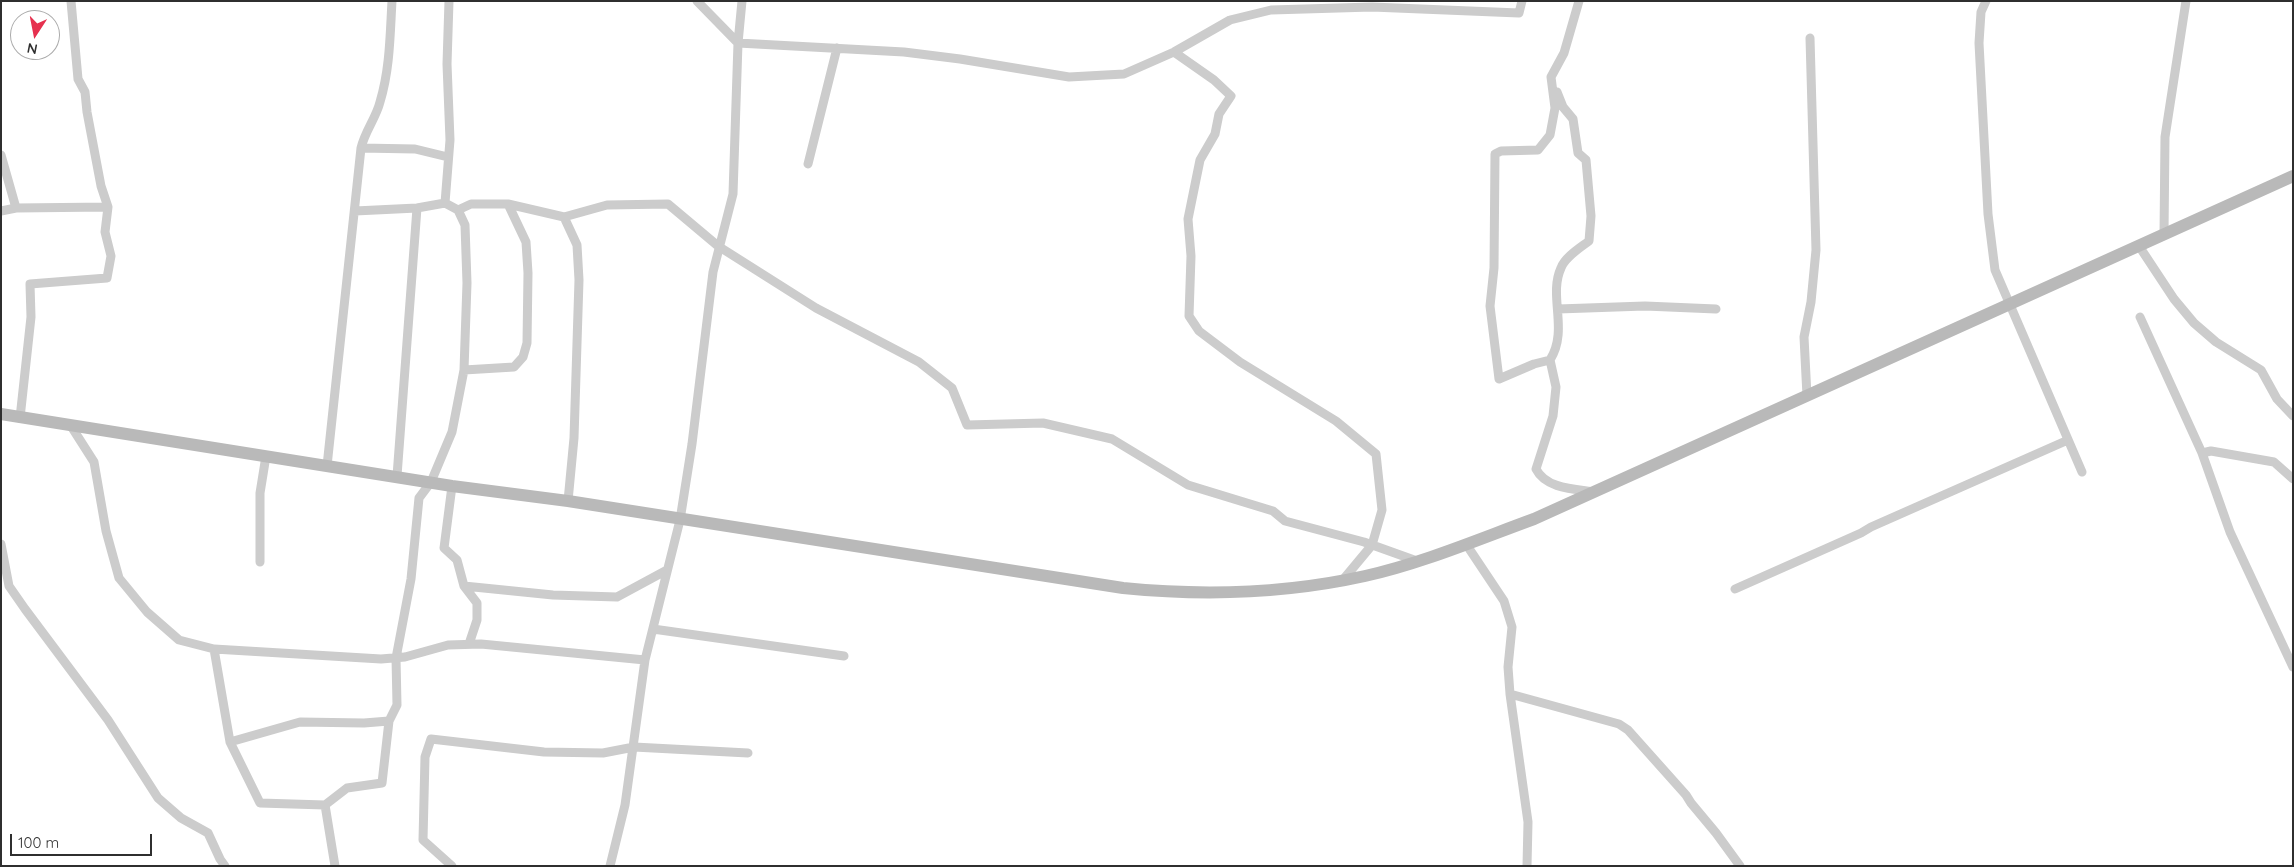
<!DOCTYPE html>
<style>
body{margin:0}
#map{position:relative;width:2294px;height:867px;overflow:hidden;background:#fff;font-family:Quicksand,sans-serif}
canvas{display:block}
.frame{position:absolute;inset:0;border:2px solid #2f2f2f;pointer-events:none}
.north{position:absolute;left:10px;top:10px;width:50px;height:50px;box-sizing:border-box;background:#fff;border:1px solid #acacac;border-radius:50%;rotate:191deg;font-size:14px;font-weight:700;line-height:20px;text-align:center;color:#2f2f2f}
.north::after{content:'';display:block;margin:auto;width:18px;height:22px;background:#e6314f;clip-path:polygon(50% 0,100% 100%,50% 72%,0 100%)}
.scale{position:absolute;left:10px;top:834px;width:142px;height:22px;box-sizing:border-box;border:2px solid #2f2f2f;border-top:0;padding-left:6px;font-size:15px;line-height:18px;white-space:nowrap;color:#2f2f2f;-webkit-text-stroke:4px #fff;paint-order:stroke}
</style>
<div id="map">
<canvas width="2294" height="867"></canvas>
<div class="frame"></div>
<div class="north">N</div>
<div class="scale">100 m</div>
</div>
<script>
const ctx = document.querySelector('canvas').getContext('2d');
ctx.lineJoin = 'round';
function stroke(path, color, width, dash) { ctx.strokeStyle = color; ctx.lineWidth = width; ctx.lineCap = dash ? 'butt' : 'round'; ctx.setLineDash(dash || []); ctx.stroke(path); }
const street = new Path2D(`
 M697,1L738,43L904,52L960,59L1069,77L1124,74L1174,52L1230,20L1271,10L1372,7L1519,13L1522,1
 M1579,1L1564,53L1551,77L1555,108L1550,135L1538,150L1501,151L1495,154L1494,268L1490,306L1499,379L1534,364L1550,360L1556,387L1553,416L1536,469C1546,489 1575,489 1595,492
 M1986,1L1981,12L1979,43L1988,214L1995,270L2082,472
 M1174,52L1214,80L1231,96L1219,114L1215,134L1200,160L1188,219L1191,256L1189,316L1199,331L1240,362L1336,421L1376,454L1382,510L1372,545L1342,581
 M361,148L415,149L448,157
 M1,155L16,208
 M808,164L837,48
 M508,204L564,217L577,245L579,280L574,438L568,501
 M458,210L471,204H508L526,242L528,273L527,343L523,357L514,367L464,370
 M1,211L16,208L108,207
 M355,211L417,208L445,203
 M564,217L607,205L668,204L718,246L816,308L919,362L952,388L967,425L1043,423L1112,439L1188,485L1273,511L1285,521L1364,542L1417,561
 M2164,235L2165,137L2186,1
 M2139,246L2174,299L2194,323L2216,342L2261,370L2277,399L2293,416
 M1558,309L1645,306L1716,309
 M2140,317L2202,453L2230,532L2293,667
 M1550,360C1569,330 1548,296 1561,268C1565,257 1580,248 1589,241L1591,216L1586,160L1578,153L1573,119L1563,107L1557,92
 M1807,396L1804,337L1811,302L1816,250L1810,38
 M20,418L31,317L30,284L107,278L111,256L105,232L108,207L101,186L87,112L85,92L78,79L71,1
 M71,426L94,462L106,531L119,578L147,612L179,640L214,649L230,742L260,803L325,805L347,788L382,783L389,721
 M2202,453L2211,451L2274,462L2293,479
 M327,466L361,148C365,131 376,118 380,102C390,69 390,35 392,1
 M397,476L417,208
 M452,486L444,548L457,560L464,586L477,603V620L469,644
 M1,544L9,586L25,609L108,720L158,798L181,818L208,833L220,859L225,866
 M1466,544L1504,601L1512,627L1508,667L1510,694L1528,822L1527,866
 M260,562V493L266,456
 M464,586L553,595L617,597L667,570
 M1735,589L1861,533L1871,527L2068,440
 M653,629L844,656
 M214,649L381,659L405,657L448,645L481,644L645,660
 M1510,694L1619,724L1628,730L1686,795L1691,803L1716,833L1740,866
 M230,742L300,722L364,723L389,721L397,705L396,658L411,579L419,498L431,482L452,432L464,370L467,283L465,225L458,210L445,203L450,140L447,64L449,1
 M325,805L335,866
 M452,866L423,840L425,757L431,739L544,752L603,753L634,747L748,753
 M610,866L625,805L645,660L680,520L692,444L713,272L733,194L738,43L742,1`);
const secondary = new Path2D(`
 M1,414L452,486L568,501L1123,588C1204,596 1284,594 1365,576C1423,563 1479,539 1534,519L2293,176`);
stroke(street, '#ccc', 9);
stroke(secondary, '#b9b9b9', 12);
</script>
